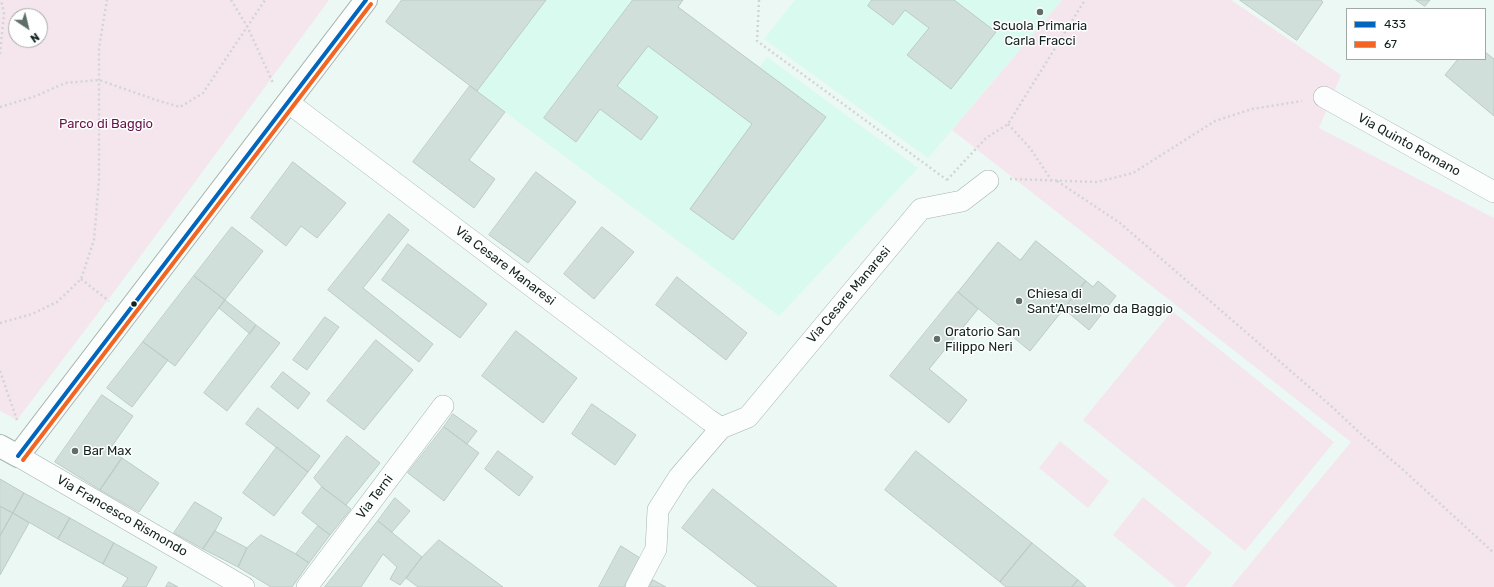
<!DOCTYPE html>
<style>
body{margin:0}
#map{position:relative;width:1494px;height:587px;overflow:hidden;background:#ebf8f4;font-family:Rubik,sans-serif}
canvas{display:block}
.legend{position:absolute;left:1346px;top:8px;width:140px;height:52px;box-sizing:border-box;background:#fff;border:1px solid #a1a7a5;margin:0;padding:5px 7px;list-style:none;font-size:12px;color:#14231f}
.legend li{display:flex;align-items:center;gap:8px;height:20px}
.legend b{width:20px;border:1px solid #a1a7a5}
.north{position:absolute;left:8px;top:8px;width:40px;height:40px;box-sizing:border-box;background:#fff;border:1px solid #a1a7a5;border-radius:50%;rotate:145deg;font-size:11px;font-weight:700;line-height:16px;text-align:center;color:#14231f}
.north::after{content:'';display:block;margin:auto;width:14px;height:18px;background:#5f6e6a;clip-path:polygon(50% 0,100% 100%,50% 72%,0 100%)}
</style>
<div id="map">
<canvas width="1494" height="587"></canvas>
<ul class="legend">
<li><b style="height:5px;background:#0065bd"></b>433</li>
<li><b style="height:5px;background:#f26522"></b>67</li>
</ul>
<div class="north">N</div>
</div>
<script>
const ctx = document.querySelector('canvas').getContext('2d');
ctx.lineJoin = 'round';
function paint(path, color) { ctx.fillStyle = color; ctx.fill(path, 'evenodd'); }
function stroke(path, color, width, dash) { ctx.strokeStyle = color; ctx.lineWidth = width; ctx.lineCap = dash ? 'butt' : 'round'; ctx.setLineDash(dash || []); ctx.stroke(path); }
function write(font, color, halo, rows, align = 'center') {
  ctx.font = font + ' Rubik,sans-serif'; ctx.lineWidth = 3; ctx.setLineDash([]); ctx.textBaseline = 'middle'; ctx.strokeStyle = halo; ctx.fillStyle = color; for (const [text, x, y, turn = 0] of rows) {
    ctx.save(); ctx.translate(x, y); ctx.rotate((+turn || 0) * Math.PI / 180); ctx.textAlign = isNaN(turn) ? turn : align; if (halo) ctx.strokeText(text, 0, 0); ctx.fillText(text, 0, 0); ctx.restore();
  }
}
const built = new Path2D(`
 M546,0H683L678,7L759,68L767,57L918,168L779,316L477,91Z
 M795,0H1062L928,158L764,39Z`);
const green = new Path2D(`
 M0,0H329L117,288L17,420L0,411ZM16,16H40V40H16Z
 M1062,0H1231L1341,75L1319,128L1494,218V587H1231L1351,442L952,130Z
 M1172,311L1334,442L1245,551L1083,420Z
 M1060,441L1109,481L1088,508L1039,468Z
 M1143,497L1212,553L1185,587H1176L1113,535Z`);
const building = new Path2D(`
 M402,0H546L477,91L386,22Z
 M633,0H683L678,7L826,117L733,240L690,209L752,124L648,46L617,86L658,117L641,140L600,109L576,142L544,118Z
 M872,0H954L996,32L951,89L907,55L929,28L905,10L893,25L868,6Z
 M1240,0H1321L1323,2L1297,40Z
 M1416,0H1430L1425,6Z
 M1485,52L1494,59V116L1445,75L1458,59H1485Z
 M470,86L505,112L469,160L495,179L474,208L413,162Z
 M293,162L346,203L317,238L301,226L286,246L251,218Z
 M536,172L576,202L528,263L489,235Z
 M389,214L409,230L363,288L433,344L419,362L328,290Z
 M232,227L263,251L225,300L194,276Z
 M602,227L634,252L594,299L564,274Z
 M1036,241L1086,281L1030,351L958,292L998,242L1020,260Z
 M408,244L487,304L460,338L382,280Z
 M194,276L225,300L175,366L143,342Z
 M677,277L747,333L726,360L656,305Z
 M1086,281L1093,287L1098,281L1116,296L1089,330L1064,309Z
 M958,292L978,309L929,369L967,400L949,423L890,376Z
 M225,300L256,325L250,334L219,308Z
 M325,317L339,327L307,370L293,360Z
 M256,325L280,343L227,411L204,393Z
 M516,331L577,378L543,423L482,376Z
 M376,340L413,370L364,430L327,401Z
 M143,342L168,360L132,407L107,388Z
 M283,372L310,393L298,409L271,387Z
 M102,395L133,416L110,449L122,458L100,490L55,462Z
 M592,404L636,435L615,465L572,434Z
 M258,408L320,456L308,472L246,424Z
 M453,414L477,431L467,444L444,427Z
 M444,427L479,453L444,501L408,473Z
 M347,436L380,463L346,505L322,487L314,478Z
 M277,447L308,472L274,516L243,493Z
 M498,451L533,477L519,496L485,469Z
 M916,451L1032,543L1000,582L885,490Z
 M122,458L159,483L139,512L100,490Z
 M0,479L24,493L13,513L0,506Z
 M322,487L351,509L330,535L302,513Z
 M713,489L837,587H758L682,528Z
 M24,493L70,518L58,539L13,513Z
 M395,498L410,511L392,532L378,521Z
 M195,502L222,518L215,531L203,549L174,533Z
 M1,507L13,513L0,536V509Z
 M13,513L29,523L0,575V536Z
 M70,518L114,543L103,564L58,539Z
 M378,521L422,557L406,578L400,585L390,579L397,567L383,554L361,587H325Z
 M318,526L330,535L309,563L296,554Z
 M215,531L247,548L238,567L203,549Z
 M261,535L296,554L309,563L292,587H271L238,567L247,548Z
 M439,540L503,587H418L406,578L422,557Z
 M114,543L157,567L146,587H122L128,578L103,564Z
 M1032,543L1078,580L1072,587H1006L1000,582Z
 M621,546L640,558L624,587H599Z
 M653,580L666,587H650Z
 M1078,580L1086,587H1072Z
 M169,582L178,587H166Z`);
const path = new Path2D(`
 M231,0L247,26L273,83
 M759,0L757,41L947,180
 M0,54L4,14L1,0
 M0,107L36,96L65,83L99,80L156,100L180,107L203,93L265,0
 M1008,124L1030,148L1052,181
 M1010,179L1097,182L1133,173L1215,121L1252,109L1302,101
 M947,180L986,138L1008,124L1085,0
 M1057,181L1120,223L1330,405L1362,435L1400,467L1494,553
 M81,279L109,301
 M0,323L32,314L57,302L81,279L94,240L99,180V48L107,0
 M0,371L17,420`);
const minor = new Path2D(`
 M1324,97L1494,192
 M289,103L709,420L721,428
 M18,456L244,587
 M307,587L443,406
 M636,587L656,549L658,510L679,477L721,428L748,417L921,209L962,201L988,181`);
const tertiary = new Path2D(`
 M0,446L18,456L366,0`);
const bus1 = new Path2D(`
 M18,456L366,0`);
const bus2 = new Path2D(`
 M23,460L371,4`);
const markers = [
 [1040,12,4,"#5f6e6a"],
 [1019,301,4,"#5f6e6a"],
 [134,304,3.5,"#14231f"],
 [937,339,4,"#5f6e6a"],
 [75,451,4,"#5f6e6a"]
];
const poiNames = [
 ["Scuola Primaria",1040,26,"center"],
 ["Carla Fracci",1040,41,"center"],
 ["Chiesa di",1027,294],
 ["Sant'Anselmo da Baggio",1027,309],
 ["Oratorio San",945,332],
 ["Filippo Neri",945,347],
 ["Bar Max",83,451]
];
const parkNames = [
 ["Parco di Baggio",106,124]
];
const streetNames = [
 ["Via Quinto Romano",1409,145,29],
 ["Via Cesare Manaresi",505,266,37],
 ["Via Cesare Manaresi",849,295,-50],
 ["Via Terni",375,497,-53],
 ["Via Francesco Rismondo",122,516,30]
];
paint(built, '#d8faef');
paint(green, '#f5e6ee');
paint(building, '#d1dfdb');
stroke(building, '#bdcbc6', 1);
stroke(minor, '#a6b3af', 22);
stroke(tertiary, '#a6b3af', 24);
stroke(path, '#d2d5d4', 2.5, [2, 3]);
stroke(minor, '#fcfefd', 21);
stroke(tertiary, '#fcfefd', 22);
stroke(bus1, '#0065bd', 4);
stroke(bus2, '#f26522', 4);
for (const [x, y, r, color] of markers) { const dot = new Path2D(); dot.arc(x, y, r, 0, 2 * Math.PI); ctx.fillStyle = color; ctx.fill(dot); stroke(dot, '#fff', 1.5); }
write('13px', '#14231f', '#fff', poiNames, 'left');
write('13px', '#641446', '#fff', parkNames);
write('13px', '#14231f', '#fff', streetNames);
</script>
